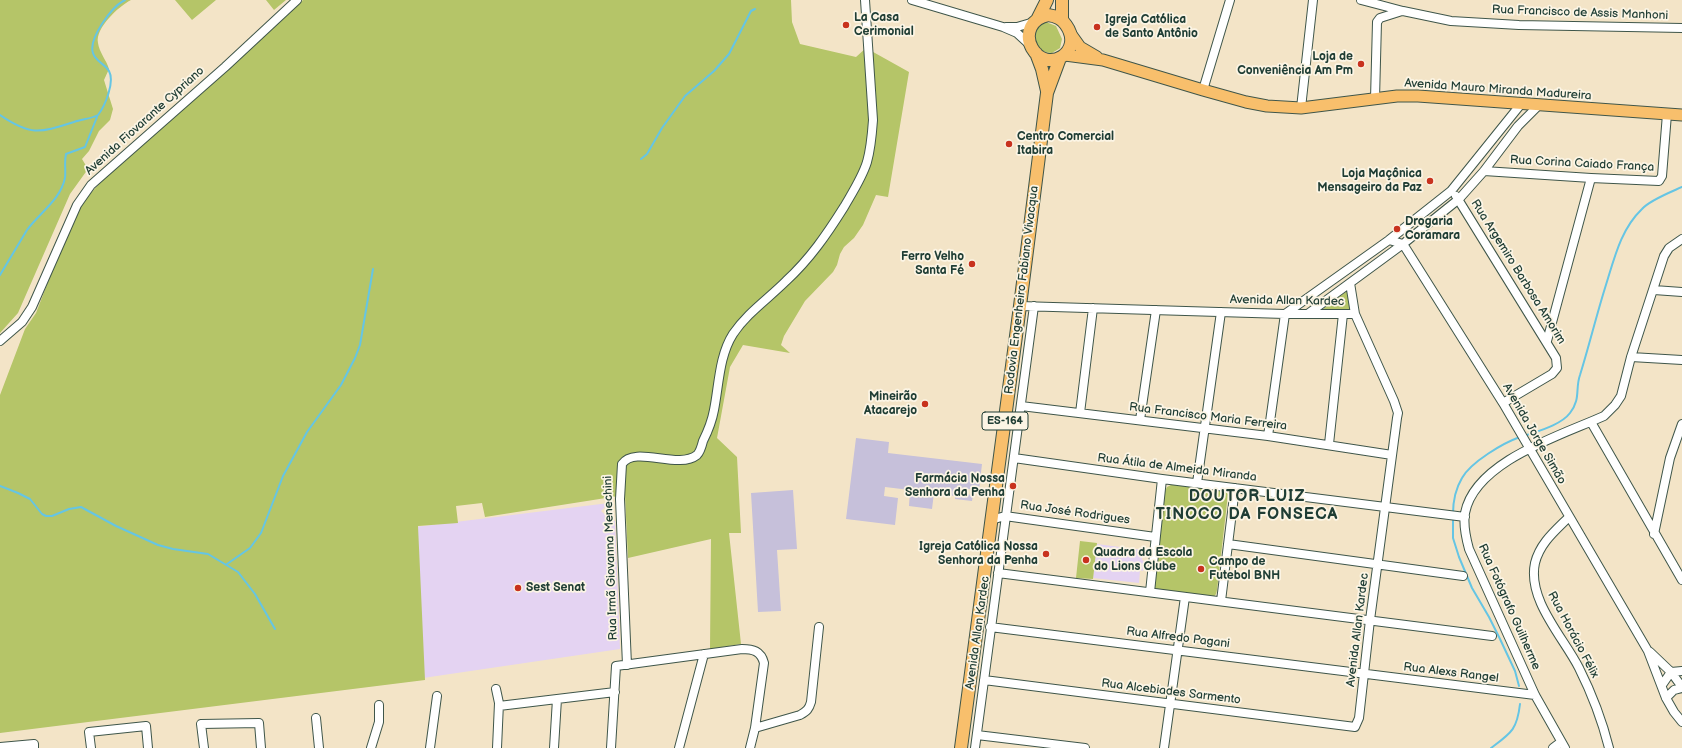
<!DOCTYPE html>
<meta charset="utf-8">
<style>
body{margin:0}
canvas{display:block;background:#f3e4c7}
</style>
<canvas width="1682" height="748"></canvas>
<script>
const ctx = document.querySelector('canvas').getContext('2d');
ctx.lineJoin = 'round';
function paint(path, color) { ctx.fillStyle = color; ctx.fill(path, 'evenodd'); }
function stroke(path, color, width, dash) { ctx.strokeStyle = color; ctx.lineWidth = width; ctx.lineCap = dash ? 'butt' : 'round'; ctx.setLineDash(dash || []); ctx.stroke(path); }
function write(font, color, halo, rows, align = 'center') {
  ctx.font = font + ' "Balsamiq Sans",sans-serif'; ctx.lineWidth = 3.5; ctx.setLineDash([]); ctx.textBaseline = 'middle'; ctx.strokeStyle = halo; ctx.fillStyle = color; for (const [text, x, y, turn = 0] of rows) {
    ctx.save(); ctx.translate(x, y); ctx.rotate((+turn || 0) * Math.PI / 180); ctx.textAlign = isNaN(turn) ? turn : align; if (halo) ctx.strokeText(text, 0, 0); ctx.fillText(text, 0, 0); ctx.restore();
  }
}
const built = new Path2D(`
 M609,503L601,511L611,520L615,521L620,649L423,678L415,527Z
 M1097,544L1143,550L1142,560L1144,561L1143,571L1140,570L1139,583L1093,578Z`);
const industrial = new Path2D(`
 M856,438L889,442L888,453L982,464L979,490L958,488V493L973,495L972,501L955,499V496L934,493L932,509L909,506L910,490L885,487L884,496L898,498L895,525L846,519Z
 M793,490L797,549L777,550L781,611L758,612L751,493Z`);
const green = new Path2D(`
 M0,0H131C119,6 95,28 98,43C99,52 107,61 109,69L104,80L113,109L110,120L99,131L89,151L82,159L88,169L70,194L18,313L0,333Z
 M175,0H216L192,20Z
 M266,0H286L274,10Z
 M303,0H791L792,22L800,44L856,57L866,48L909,72L888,197L876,195L863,225L854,238L844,247L840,254L837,265L833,272L805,301L784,336L781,345L790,353L743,345L730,367L717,438L737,457L741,533H729L741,644L710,649L711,539L628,558L625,495L485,517L482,503L456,506L458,523L418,526L425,680L0,733V395L25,329L36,313L70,225L87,197L102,181Z
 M1046,22L1056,26L1062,39L1060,48L1052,53C1042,53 1034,46 1034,36C1034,33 1036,29 1037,27Z
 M1347,291L1351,310L1323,309Z
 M1173,484L1223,490L1228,494L1217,590L1216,594L1213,598L1154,590L1165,491L1167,487Z
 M1080,541L1097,543L1093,579L1076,578Z`);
const stream = new Path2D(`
 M0,115C31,136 39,133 74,122C82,119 91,119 98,115C105,106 115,82 109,71C105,64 95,61 93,53C88,39 112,6 125,0
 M641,159L647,154L662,128L685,96L714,71L729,54L751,11L755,9
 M0,275C9,260 18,245 27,230C39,213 60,201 65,178C66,170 64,162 66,154L85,147L97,117
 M1524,436C1538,431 1561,425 1570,413C1581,399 1575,389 1580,375C1589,346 1596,317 1605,288C1614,260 1620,230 1642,209C1650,200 1671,192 1682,187
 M0,486L18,493L30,499L42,514L46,516H52L69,509L81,507L116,526L158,545L173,549L208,554L238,572L255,594L275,629
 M1453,514C1453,502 1456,488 1462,478C1471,462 1503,443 1520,437
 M1453,518V538L1459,557L1472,588L1489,617L1500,639L1515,671L1519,686
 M227,564L250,548L261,533L283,476L307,432L341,385L355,358L360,345L373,269
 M1491,748C1511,733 1517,730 1520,704`);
const minor = new Path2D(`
 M912,0L1003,27L1017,33L1030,45
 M1361,0L1403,11L1451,21L1519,25L1682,28
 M1006,27H1017L1034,22
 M1203,90L1230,0
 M1375,99L1377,22L1380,18L1402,11
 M1301,108L1313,0
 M1484,171L1591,178L1659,181L1662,176L1667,114
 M1456,196L1556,358L1557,368L1552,374L1503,403
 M1389,240L1403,244L1503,403L1648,651L1666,698L1674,712L1682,722
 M1350,283L1355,314
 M1654,290L1682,292
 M1309,313L1403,244L1459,199L1484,171L1518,126L1538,106
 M0,341L22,322L32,307L77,205L91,185L225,67L297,0
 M1547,341L1591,178
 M1631,357L1682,360
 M1021,406L1268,436L1392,455
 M1080,413L1093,308
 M1140,420L1156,310
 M1591,422L1682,580
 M1268,436L1285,314L1389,240L1451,191L1521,104
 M1329,444L1343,314
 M1014,458L1162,479L1465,517
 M1197,483L1221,312
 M1569,517C1555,531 1540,543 1535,563C1527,600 1564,638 1579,668C1592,694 1602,720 1609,748
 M991,520L1005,516L1155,537
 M1654,534L1670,458L1682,424
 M1228,544L1463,576
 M998,573L1492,636
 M1150,592L1162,479
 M1221,601L1235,488
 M990,627L1535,695
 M1650,652L1671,672L1682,687
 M627,665L620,499L622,464C635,445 678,470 697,455C700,452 702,445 703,441C708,431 712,421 714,410C719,385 719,356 733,334C747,313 768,299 786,281C810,259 827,234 844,207C852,193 862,178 867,162C871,148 872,134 873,120L865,0
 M984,680L1355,727L1359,718L1370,620L1397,418L1398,413L1394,401L1355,314H1285L1020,306
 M1662,685L1671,672L1682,671
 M496,689L499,703L497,748
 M1666,698L1674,690L1682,688
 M499,706L615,692
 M316,718L319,748
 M755,728L800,715C807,711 809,709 811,702L819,627
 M977,735L1085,748
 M0,747L34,744V748
 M91,748L89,732L146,726L148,748
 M204,748L201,724L259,723L261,748
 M371,748L379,722V705
 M430,748L437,696
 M554,748L557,699
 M611,748L616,666L742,649C753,649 761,651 764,663L755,728L750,748
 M679,748L704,654
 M975,748L1034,306
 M1164,748L1185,597
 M1553,748L1561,742
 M1565,748L1535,695L1469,549C1466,538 1463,525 1465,513C1475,461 1562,435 1604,416L1615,405L1621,396L1631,357L1664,256L1669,248L1682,239`);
const major = new Path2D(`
 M1070,33L1080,47L1097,57
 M1065,55L1103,60L1203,90L1246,102L1267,106L1301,108L1397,96H1418L1682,115`);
const highway = new Path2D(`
 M1062,0V20
 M1048,15C1056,16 1062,18 1066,25C1085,52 1047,75 1032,48C1024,33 1032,18 1048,15Z
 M1038,18L1047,0
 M1036,53L1042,69L1047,91
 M961,748L1020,306L1047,93L1060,58`);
const markers = [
 [846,25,4,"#c8321e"],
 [1097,27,4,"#c8321e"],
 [1361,64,4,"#c8321e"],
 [1009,144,4,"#c8321e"],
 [1430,181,4,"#c8321e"],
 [1397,229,4,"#c8321e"],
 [972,264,4,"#c8321e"],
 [925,404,4,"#c8321e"],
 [1013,486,4,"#c8321e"],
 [1046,554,4,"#c8321e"],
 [1086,560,4,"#c8321e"],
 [1201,569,4,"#c8321e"],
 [518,588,4,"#c8321e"]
];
const shields = [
 [1005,421,46]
];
const shieldNames = [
 ["ES-164",1005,421]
];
const streetNames = [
 ["Rua Francisco de Assis Manhoni",1580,13,2],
 ["Avenida Mauro Miranda Madureira",1498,90,4],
 ["Avenida Fiovarante Cypriano",145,121,-42],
 ["Rua Corina Caiado França",1582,164,3],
 ["Rua Argemiro Barbosa Amorim",1518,272,58],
 ["Rodovia Engenheiro Fabiano Vivacqua",1022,290,-83],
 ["Avenida Allan Kardec",1287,301,1],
 ["Rua Francisco Maria Ferreira",1208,417,7],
 ["Avenida Jorge Simão",1534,434,60],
 ["Rua Átila de Almeida Miranda",1177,468,7],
 ["Rua José Rodrigues",1075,513,8],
 ["Rua Irmã Giovanna Menechini",611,558,-92],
 ["Rua Fotógrafo Guilherme",1509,607,66],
 ["Avenida Allan Kardec",1358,630,-83],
 ["Avenida Allan Kardec",978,633,-82],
 ["Rua Horácio Félix",1573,635,62],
 ["Rua Alfredo Pagani",1178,638,7],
 ["Rua Alexs Rangel",1451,673,7],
 ["Rua Alcebiades Sarmento",1171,692,7]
];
const poiNames = [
 ["La Casa",854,18],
 ["Cerimonial",854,32],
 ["Igreja Católica",1105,20],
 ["de Santo Antônio",1105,34],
 ["Loja de",1353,57,"right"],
 ["Conveniência Am Pm",1353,71,"right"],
 ["Centro Comercial",1017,137],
 ["Itabira",1017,151],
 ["Loja Maçônica",1422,174,"right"],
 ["Mensageiro da Paz",1422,188,"right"],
 ["Drogaria",1405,222],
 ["Coramara",1405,236],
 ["Ferro Velho",964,257,"right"],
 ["Santa Fé",964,271,"right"],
 ["Mineirão",917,397,"right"],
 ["Atacarejo",917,411,"right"],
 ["Farmácia Nossa",1005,479,"right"],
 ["Senhora da Penha",1005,493,"right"],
 ["Igreja Católica Nossa",1038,547,"right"],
 ["Senhora da Penha",1038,561,"right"],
 ["Quadra da Escola",1094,553],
 ["do Lions Clube",1094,567],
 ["Campo de",1209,562],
 ["Futebol BNH",1209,576],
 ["Sest Senat",526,588]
];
const districtNames = [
 ["DOUTOR LUIZ",1247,497],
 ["TINOCO DA FONSECA",1247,515]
];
paint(built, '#e4d3f2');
paint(industrial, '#c6c0da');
paint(green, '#b5c568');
stroke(stream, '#65c5e4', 2);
stroke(minor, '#3f564a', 10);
stroke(major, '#3f564a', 13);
stroke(highway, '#3f564a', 14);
stroke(minor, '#fff', 8);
stroke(major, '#f8bf6c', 11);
stroke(highway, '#f8bf6c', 12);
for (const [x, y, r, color] of markers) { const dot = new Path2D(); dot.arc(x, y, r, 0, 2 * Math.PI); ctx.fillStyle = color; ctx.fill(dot); stroke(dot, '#fcf5e5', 1.5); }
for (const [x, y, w] of shields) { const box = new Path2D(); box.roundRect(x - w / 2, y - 9, w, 18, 3); ctx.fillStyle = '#fcf5e5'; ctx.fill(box); stroke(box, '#1f3d34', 1); }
write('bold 11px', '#1f3d34', null, shieldNames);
write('12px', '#1f3d34', '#fcf5e5', streetNames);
write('bold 12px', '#1f3d34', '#fcf5e5', poiNames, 'left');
ctx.letterSpacing = '1px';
write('bold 16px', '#1f3d34', '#fcf5e5', districtNames);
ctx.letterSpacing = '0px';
</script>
